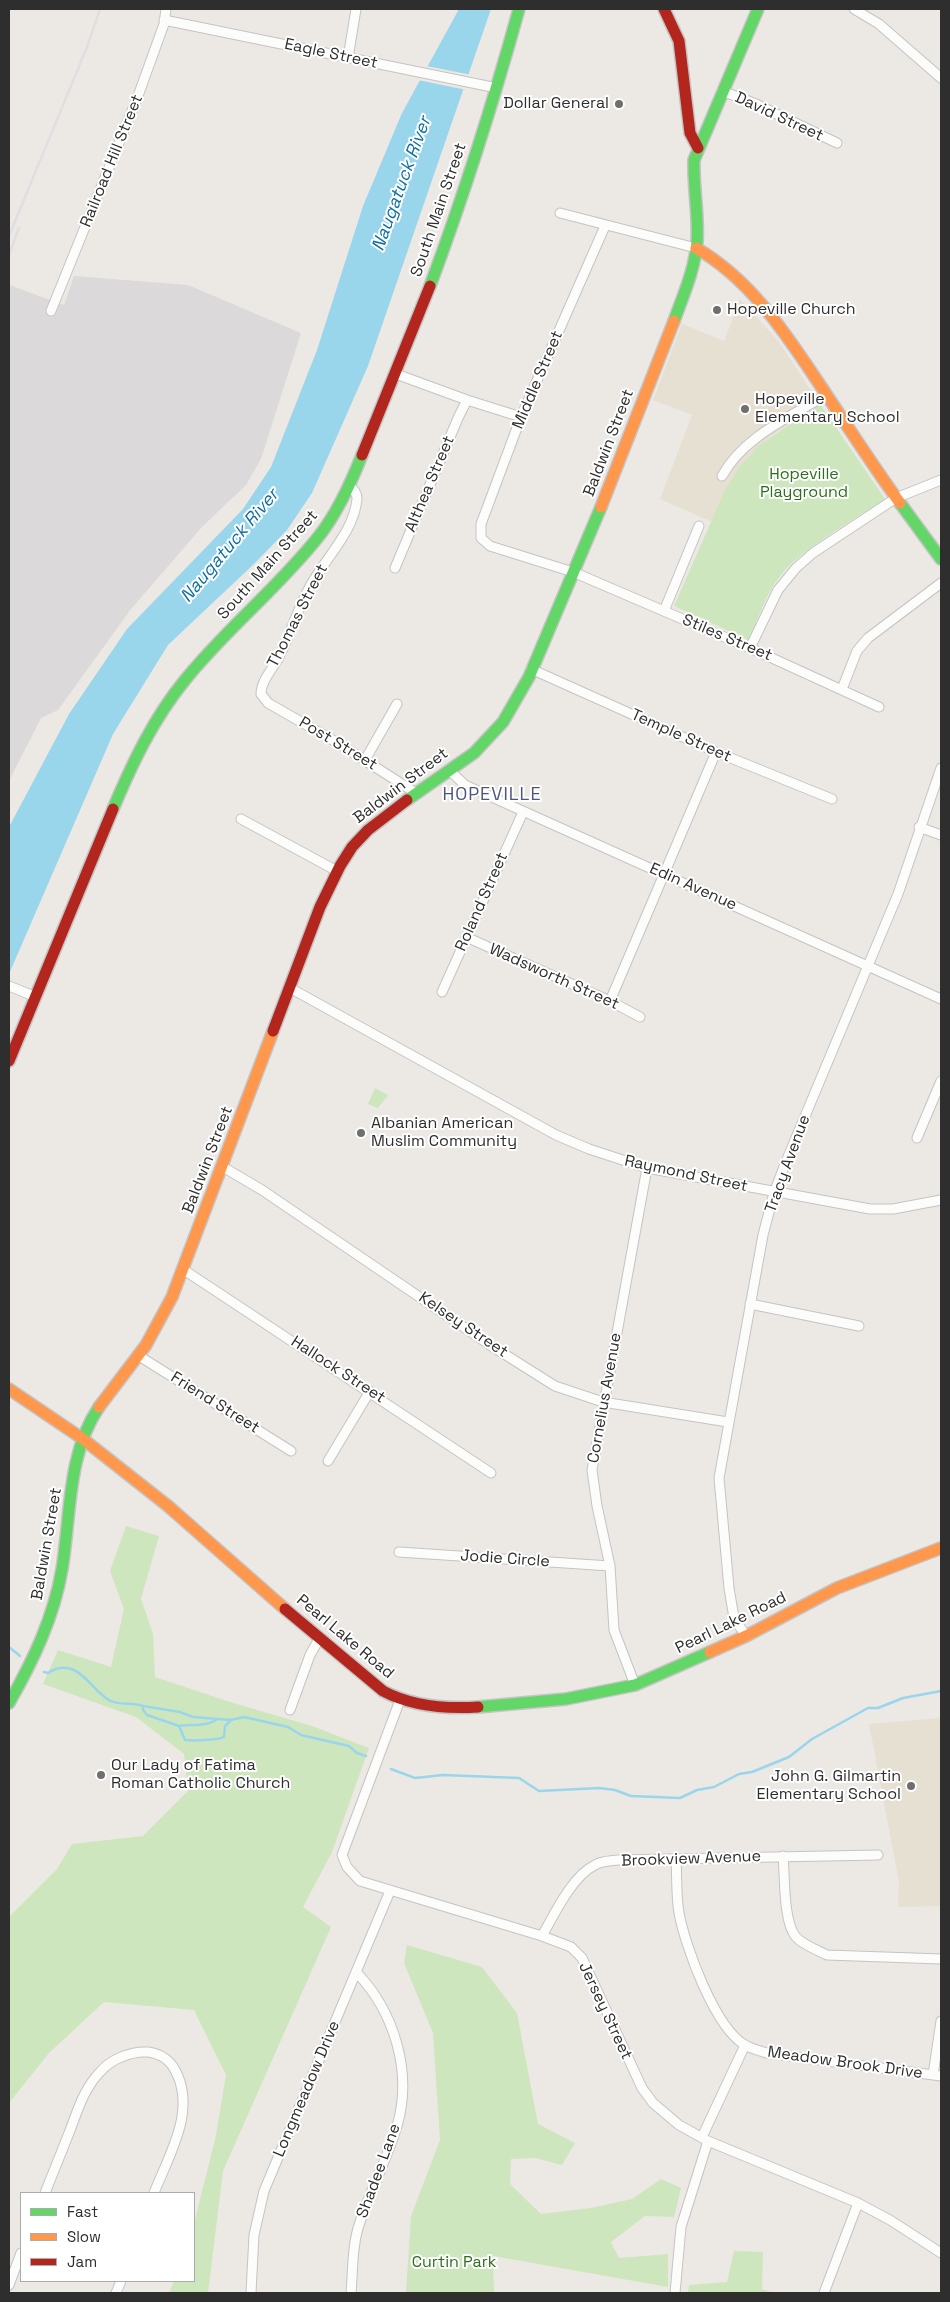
<!DOCTYPE html>
<style>
body{margin:0}
#map{position:relative;width:950px;height:2302px;overflow:hidden;background:#ece8e4;font-family:"Space Grotesk",sans-serif}
canvas{display:block}
.frame{position:absolute;inset:0;border:10px solid #2e2e2e;pointer-events:none}
.legend{position:absolute;left:20px;top:2192px;width:175px;height:90px;box-sizing:border-box;background:#fff;border:1px solid #ababab;margin:0;padding:6px 9px;list-style:none;font-size:15px;color:#2e2e2e}
.legend li{display:flex;align-items:center;gap:10px;height:25px}
.legend b{width:25px;border:1px solid #ababab}
</style>
<div id="map">
<canvas width="950" height="2302"></canvas>
<div class="frame"></div>
<ul class="legend">
<li><b style="height:6px;background:#63d668"></b>Fast</li>
<li><b style="height:6px;background:#ff974d"></b>Slow</li>
<li><b style="height:6px;background:#b3261e"></b>Jam</li>
</ul>
</div>
<script>
const ctx = document.querySelector('canvas').getContext('2d');
ctx.lineJoin = 'round';
function paint(path, color) { ctx.fillStyle = color; ctx.fill(path, 'evenodd'); }
function stroke(path, color, width, dash) { ctx.strokeStyle = color; ctx.lineWidth = width; ctx.lineCap = dash ? 'butt' : 'round'; ctx.setLineDash(dash || []); ctx.stroke(path); }
function write(font, color, halo, rows, align = 'center') {
  ctx.font = font + ' "Space Grotesk",sans-serif'; ctx.lineWidth = 4; ctx.setLineDash([]); ctx.textBaseline = 'middle'; ctx.strokeStyle = halo; ctx.fillStyle = color; for (const [text, x, y, turn = 0] of rows) {
    ctx.save(); ctx.translate(x, y); ctx.rotate((+turn || 0) * Math.PI / 180); ctx.textAlign = isNaN(turn) ? turn : align; if (halo) ctx.strokeText(text, 0, 0); ctx.fillText(text, 0, 0); ctx.restore();
  }
}
const industrial = new Path2D(`
 M74,276L188,285L301,333L261,459L246,485L202,527L131,609L58,710L41,718L9,781V285L64,305Z`);
const education = new Path2D(`
 M740,299L779,342L820,404L770,437L748,456L731,479L712,522L660,499L692,415L653,400L682,324L724,341Z
 M941,1718V1906L898,1907L899,1882L869,1724Z`);
const green = new Path2D(`
 M820,404L885,499C854,520 809,544 784,571C767,590 759,617 748,640L674,606L726,488L739,467L758,446Z
 M375,1088L388,1095L378,1108L368,1104Z
 M126,1526L159,1536L141,1599L153,1634L155,1677L230,1702L312,1726L369,1748L332,1852L303,1907L331,1927L223,2171L208,2293H169L174,2281H194V2223L215,2140L226,2075L194,2010L104,2002L49,2053L9,2103V1917L57,1869L72,1844L143,1836L188,1791L184,1754L136,1717L43,1684L58,1650L111,1667L124,1609L110,1571Z
 M407,1945L482,1967L517,2013L538,2124L575,2143L562,2165L535,2158L511,2159L510,2184L541,2214L591,2208L632,2199L661,2179L681,2188L674,2217L645,2216L611,2242L619,2258L668,2254V2287L493,2256L494,2293H406L411,2216L440,2140L433,2033L404,1963Z
 M734,2251L763,2252L762,2289L774,2293H688L689,2285L727,2282Z`);
const water = new Path2D(`
 M459,9H491L368,366L312,493L287,530L255,563L168,645L113,734L9,974V827L69,714L127,629L243,509L271,467L317,350L363,206L402,113Z`);
const pier = new Path2D(`
 M426,66L472,75L467,90L418,80Z`);
const stream = new Path2D(`
 M9,1647L20,1656
 M44,1672L48,1673C77,1655 89,1688 109,1700C118,1706 133,1702 143,1706V1710L147,1715L179,1726L185,1740C193,1741 218,1740 224,1737L225,1726L231,1720L244,1717L288,1727L301,1735L349,1746L357,1753L366,1756
 M143,1706L180,1712L193,1717L231,1720
 M179,1726C191,1724 207,1727 217,1719
 M391,1769L415,1778L443,1775L519,1778L539,1791L599,1788L615,1790L631,1796L680,1798L697,1790L714,1787L739,1774L752,1772L789,1757L812,1739L868,1708H878L903,1698L941,1691`);
const street = new Path2D(`
 M854,9L879,24L941,78
 M164,20L497,88
 M348,58L356,9
 M722,91L756,104L837,143
 M560,213L696,248
 M605,226L521,417L481,524V538L490,546L573,572L750,648L879,707
 M51,311L138,96L164,24L166,9
 M396,374L467,400L521,417
 M722,476C743,437 790,417 826,395
 M350,486C354,490 357,493 357,499C354,533 323,560 308,590C297,611 290,635 279,657C273,668 261,681 261,694L268,703L336,742L416,793
 M395,568L458,418L467,400
 M664,611L699,526
 M750,648L778,590L796,568L813,553L896,498L941,480
 M531,669L716,752L832,799
 M842,689L857,651L868,638L941,583
 M365,760L397,704
 M449,770L465,785L941,999
 M241,819L337,871
 M919,827L941,835
 M466,937L610,1001L640,1017
 M9,986L36,997
 M290,988L556,1135L589,1149L647,1168L870,1209H893L941,1200
 M442,992L523,812
 M610,1001L716,752
 M917,1138L941,1081
 M223,1167L262,1190L490,1345L555,1386L603,1402L728,1422
 M184,1270L491,1473
 M750,1304L859,1326
 M139,1356L291,1451
 M328,1461L370,1391
 M399,1552L610,1566
 M746,1636L734,1618L729,1588L719,1478L763,1235L774,1193L785,1164L898,894L941,768
 M635,1685L614,1630L610,1566L597,1506L592,1470L647,1168
 M400,1700L342,1855L347,1867L360,1881L542,1936L571,1947L582,1958L642,2088L653,2103L679,2125L708,2141L858,2203L890,2220L941,2253
 M290,1710L310,1655L319,1639
 M783,1856C785,1876 783,1922 796,1937C803,1945 817,1950 827,1955L941,1959
 M676,1858C677,1876 676,1895 679,1913C685,1946 715,2028 745,2045C752,2049 760,2051 767,2053L941,2076
 M542,1936C554,1915 572,1876 595,1865C601,1861 611,1861 618,1860L878,1855
 M933,2075L941,2021
 M702,2137L745,2045
 M45,2193C53,2173 61,2153 69,2133C78,2110 83,2090 100,2072C111,2059 131,2051 148,2052C161,2054 169,2059 175,2070C197,2110 169,2155 154,2193
 M9,2285L21,2253
 M116,2293L121,2281
 M251,2293L254,2235L264,2191L390,1891
 M351,2293C353,2270 352,2244 360,2222C371,2189 387,2159 397,2126C413,2072 394,2011 356,1972
 M675,2293L681,2227L708,2141
 M824,2293L858,2203`);
const fast = new Path2D(`
 M430,286C464,195 493,103 519,9
 M674,321C683,296 695,269 697,242C699,217 693,187 694,160L758,9
 M900,503L941,559
 M407,800L474,753L503,722L529,677L601,507
 M113,809C132,764 153,719 185,680C226,629 279,587 319,536C338,512 351,483 362,455
 M9,1703C33,1661 54,1617 62,1569C71,1515 67,1454 99,1407
 M478,1707L566,1699L635,1685L710,1652`);
const slow = new Path2D(`
 M696,248C748,278 782,328 814,376C843,419 870,462 900,503
 M601,507L674,321
 M9,1389L83,1439L168,1506L285,1609
 M99,1407L146,1345L172,1297L273,1031
 M710,1652L746,1636L837,1588L941,1548`);
const jam = new Path2D(`
 M664,9L679,41L690,133L698,148
 M362,455L430,286
 M273,1031L320,907L340,866L352,847L368,830L407,800
 M9,1061L113,809
 M285,1609L383,1691C411,1706 446,1709 478,1707`);
const rail = new Path2D(`
 M9,236L87,47L100,9
 M9,255L19,228`);
const markers = [
 [619,104,5,"#706f6e"],
 [717,310,5,"#706f6e"],
 [745,409,5,"#706f6e"],
 [361,1133,5,"#706f6e"],
 [101,1775,5,"#706f6e"],
 [911,1786,5,"#706f6e"]
];
const streetNames = [
 ["Eagle Street",331,54,12],
 ["David Street",779,117,25],
 ["Railroad Hill Street",112,161,-68],
 ["South Main Street",439,210,-71],
 ["Middle Street",538,380,-67],
 ["Baldwin Street",609,443,-69],
 ["Althea Street",430,484,-67],
 ["South Main Street",268,565,-48],
 ["Thomas Street",298,616,-63],
 ["Stiles Street",727,638,23],
 ["Temple Street",681,736,24],
 ["Post Street",338,744,31],
 ["Baldwin Street",401,786,-37],
 ["Edin Avenue",693,887,24],
 ["Roland Street",482,902,-66],
 ["Wadsworth Street",554,977,24],
 ["Baldwin Street",208,1160,-69],
 ["Tracy Avenue",788,1164,-70],
 ["Raymond Street",686,1174,12],
 ["Kelsey Street",463,1325,34],
 ["Hallock Street",338,1370,33],
 ["Cornelius Avenue",605,1398,-80],
 ["Friend Street",215,1403,32],
 ["Baldwin Street",47,1544,-80],
 ["Jodie Circle",505,1559,4],
 ["Pearl Lake Road",731,1623,-26],
 ["Pearl Lake Road",345,1637,40],
 ["Brookview Avenue",691,1859,-2],
 ["Jersey Street",605,2011,65],
 ["Meadow Brook Drive",845,2063,8],
 ["Longmeadow Drive",307,2089,-67],
 ["Shadee Lane",379,2171,-70]
];
const poiNames = [
 ["Dollar General",609,104,"right"],
 ["Hopeville Church",727,310],
 ["Hopeville",755,400],
 ["Elementary School",755,418],
 ["Albanian American",371,1124],
 ["Muslim Community",371,1142],
 ["Our Lady of Fatima",111,1766],
 ["Roman Catholic Church",111,1784],
 ["John G. Gilmartin",901,1777,"right"],
 ["Elementary School",901,1795,"right"]
];
const parkNames = [
 ["Hopeville",804,475],
 ["Playground",804,493],
 ["Curtin Park",454,2263]
];
const waterNames = [
 ["Naugatuck River",402,184,-70],
 ["Naugatuck River",230,546,-50]
];
const neighbourhoodNames = [
 ["HOPEVILLE",492,795]
];
paint(industrial, '#dcd9db');
paint(education, '#e6e0d3');
paint(green, '#cee6be');
paint(water, '#99d6ec');
paint(pier, '#ece8e4');
stroke(stream, '#99d6ec', 2.5);
stroke(street, '#c5c4c5', 11);
stroke(fast, '#c5c4c5', 14);
stroke(slow, '#c5c4c5', 14);
stroke(jam, '#c5c4c5', 14);
stroke(street, '#fcfcfb', 9);
stroke(fast, '#63d668', 11);
stroke(slow, '#ff974d', 11);
stroke(jam, '#b3261e', 11);
stroke(rail, '#dfdfe1', 2.5);
for (const [x, y, r, color] of markers) { const dot = new Path2D(); dot.arc(x, y, r, 0, 2 * Math.PI); ctx.fillStyle = color; ctx.fill(dot); stroke(dot, '#fff', 2); }
write('16px', '#2e2e2e', '#fff', streetNames);
write('16px', '#2e2e2e', '#fff', poiNames, 'left');
write('16px', '#2c6e1b', '#fff', parkNames);
write('italic 18px', '#0d6fa3', '#fff', waterNames);
ctx.letterSpacing = '1px';
write('18px', '#4d5680', '#fff', neighbourhoodNames);
ctx.letterSpacing = '0px';
</script>
